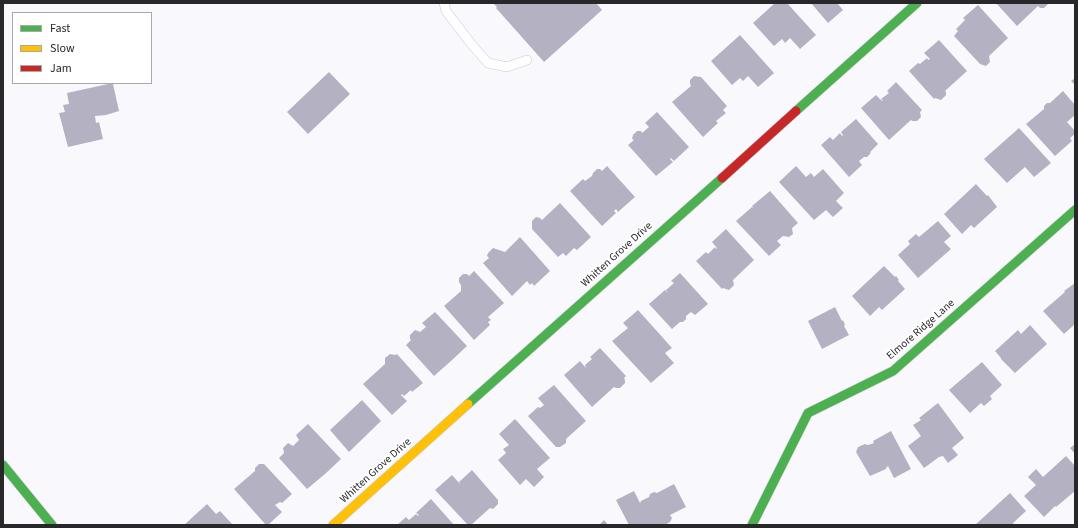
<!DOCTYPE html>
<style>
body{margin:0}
#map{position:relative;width:1078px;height:528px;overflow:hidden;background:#f9f9fd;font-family:"Source Sans 3",sans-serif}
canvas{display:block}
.frame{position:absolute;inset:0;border:4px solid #28282a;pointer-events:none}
.legend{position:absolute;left:12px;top:12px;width:140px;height:72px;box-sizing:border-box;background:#fff;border:1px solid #a9a9aa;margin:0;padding:5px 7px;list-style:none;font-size:12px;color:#28282a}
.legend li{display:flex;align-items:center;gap:8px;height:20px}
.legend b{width:20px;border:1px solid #a9a9aa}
</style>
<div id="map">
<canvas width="1078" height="528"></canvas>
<div class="frame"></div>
<ul class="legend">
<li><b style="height:5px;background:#4caf50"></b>Fast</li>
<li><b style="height:5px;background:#ffc107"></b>Slow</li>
<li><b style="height:5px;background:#c62828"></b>Jam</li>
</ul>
</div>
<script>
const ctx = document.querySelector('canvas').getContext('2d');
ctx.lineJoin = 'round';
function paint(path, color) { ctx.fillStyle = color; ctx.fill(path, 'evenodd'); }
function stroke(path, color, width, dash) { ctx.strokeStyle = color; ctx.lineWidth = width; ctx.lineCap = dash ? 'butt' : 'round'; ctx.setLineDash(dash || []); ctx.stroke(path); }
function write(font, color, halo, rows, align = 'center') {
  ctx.font = font + ' "Source Sans 3",sans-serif'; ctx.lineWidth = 4; ctx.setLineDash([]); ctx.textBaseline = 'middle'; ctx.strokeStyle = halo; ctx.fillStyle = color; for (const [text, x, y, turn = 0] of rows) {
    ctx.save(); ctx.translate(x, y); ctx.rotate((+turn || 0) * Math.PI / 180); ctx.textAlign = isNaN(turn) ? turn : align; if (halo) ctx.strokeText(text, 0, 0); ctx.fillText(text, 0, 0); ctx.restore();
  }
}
const building = new Path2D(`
 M493,3H596L602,10L544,62L496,8L497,7Z
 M775,3H787L816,35L800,49L790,38L785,43L782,39L774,46L753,23Z
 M811,3H837L843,10L828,23Z
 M996,3H1049L1044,8H1040L1038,6L1017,26Z
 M978,5L1008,38L989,56L990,62L986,66L980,64L954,36L958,31L956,29L965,20L963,18Z
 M740,35L774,73L758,87L748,76L743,81L740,78L732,85L711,61Z
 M939,40L967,71L945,91L946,92V95L941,100L935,98L934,99L909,71L918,63L920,64L927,58L928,60L930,59L924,53Z
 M329,72L350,94L308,134L287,112Z
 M694,76L701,77L727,106L723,110L726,113L716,121L718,123L703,137L672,102L691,86L690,84V80Z
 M1075,78V85L1071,81Z
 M896,82L922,110L920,112L921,117L917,121H912L911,120L889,140L861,108L876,95L882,101H883L881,99L889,93L887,91Z
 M108,84H113L119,111L106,115L95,116L96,123L99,122L103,139L68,147L59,113L65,112L63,105L69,104L67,93Z
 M1063,91L1075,105V115L1067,122L1075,131V134L1070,138L1072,141L1055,156L1026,124L1044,109V106L1047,103H1050Z
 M657,112L689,147L674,161L671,158L670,159L673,162L656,176L628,145L634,140L632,139L633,135L637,131H641L642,133L649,127L645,123Z
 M856,119L878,144L871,151L870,154L867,157H864L859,161L862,165L849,177L821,145L830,137L833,140L840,133L842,136L843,135L841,132Z
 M1019,128L1051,163L1034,177L1025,167L1007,183L984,159Z
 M607,166L635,197L618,212L616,209L614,211L616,213L602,226L570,191L583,179L585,181L592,176L593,173L597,169H600L602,171Z
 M796,166L806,177L811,173L814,177L823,169L844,193L836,201L843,208L833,217L826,210L814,220L779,182Z
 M976,184L987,196L988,195L997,207L974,228L971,225L962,234L944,214Z
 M770,191L798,223L792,228L793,234L789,237L783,236L777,241L781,245L769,256L736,221L752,207L754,209L752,206Z
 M560,203L591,237L577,250L574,248L566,256L563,253L558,257L532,229V221L536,217L540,218L542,220Z
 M938,221L951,236L944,242L951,249L918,278L898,255L910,244L908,241L916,234L919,237Z
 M726,229L754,260L733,280L734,285L729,290L723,288L722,289L696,261L706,252L708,254L715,247L716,249L717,248L712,242Z
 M520,237L550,271L534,286L532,283L530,285L527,281L512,296L483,263L489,258L487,256L488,253L493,248L505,252Z
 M884,266L895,277L896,276L899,280L898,281L905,289L882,310L879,307L870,316L852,296Z
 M474,271L504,303L488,317L491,320L488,322L490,325L474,340L444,306L461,291V285L459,282V278L463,274H467L469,276Z
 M680,273L708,304L695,315L691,312L686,316V319L683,322H680L672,329L649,304L665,290L668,293L666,290L674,283L671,281Z
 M1075,283V324L1064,334L1043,311L1065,292L1064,291Z
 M835,307L842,321L843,320L845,325L844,326L849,335L822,349L808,321Z
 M638,310L672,348L665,353L674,363L651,383L612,341L628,328L623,323Z
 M435,312L467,346L451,361L449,358L451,361L434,376L406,345L411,340L410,339V335L415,330L418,331L420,332L426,327L422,323Z
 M1030,325L1047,344L1015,373L1001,359V358L995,351L1018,330L1021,334Z
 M600,348L626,376L624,378L625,380V383L620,388H616L614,387L592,407L564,375L580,361L586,368L585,365L592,359L590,357Z
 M390,354L395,355L397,354L423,383L412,392L411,390L404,396L402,394L401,395L407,401L392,415L363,384L385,364V358Z
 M982,362L1002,385L990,396L992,399L984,406L981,403L970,413L949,390Z
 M554,385L586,421L566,439V443L560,447H556L528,416L538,407L540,408L544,405L538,398Z
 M362,400L381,421L349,452L330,430Z
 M938,403L964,438L952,448L958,455L948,463L943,456L939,457L924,468L908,446L921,436L913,425L921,420L919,418Z
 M515,419L550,458L537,469L544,477L534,487L526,479L520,485L498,460L506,453L503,449L509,445L499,434Z
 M308,424L341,459L325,474L323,471L325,474L307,489L279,458L284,453L283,448L288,443L293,446L299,440L296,435Z
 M891,431L911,469L894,478L888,466L886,468V469L870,476L856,452L858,447L865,444L868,445L874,443L873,441Z
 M1075,444V454L1070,448Z
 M1066,456L1075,466V491L1056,507L1055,506L1044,517L1024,496L1036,485L1028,477L1036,469L1043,477Z
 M259,464H264L292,494L282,503L280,502L275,505L282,512L268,525H266L234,489L255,471V468Z
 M472,470L498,500V504L493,509L490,508L471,525H468L435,490L452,475L461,485L459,482Z
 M674,484L686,507L670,515L672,518L670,522L665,525H629L616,500L634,491L640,503L641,501L649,497L650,494L654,492L657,493Z
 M1010,493L1026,511L1013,523L1014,525H975Z
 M431,499L454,525H397L406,517L409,520L416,514L418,516L419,515L416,513Z
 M207,504L216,514L220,511L233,525H184Z
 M604,520L608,525H599Z`);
const lane = new Path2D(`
 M444,3L446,11L472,45L488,63L507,67L527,60`);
const fast = new Path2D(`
 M796,111L917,3
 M468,404L722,178
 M3,465L52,525
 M752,525L808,413L893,371L1075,210`);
const slow = new Path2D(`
 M333,525L468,404`);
const jam = new Path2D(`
 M722,178L796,111`);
const streetNames = [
 ["Whitten Grove Drive",617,255,-42],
 ["Elmore Ridge Lane",921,330,-41],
 ["Whitten Grove Drive",376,471,-42]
];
paint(building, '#b4b1c3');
stroke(lane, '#cacace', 10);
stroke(fast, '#cacace', 10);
stroke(slow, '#cacace', 10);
stroke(jam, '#cacace', 10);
stroke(lane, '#fefeff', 9);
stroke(fast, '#4caf50', 9);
stroke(slow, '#ffc107', 9);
stroke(jam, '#c62828', 9);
write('11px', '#28282a', '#fff', streetNames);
</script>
